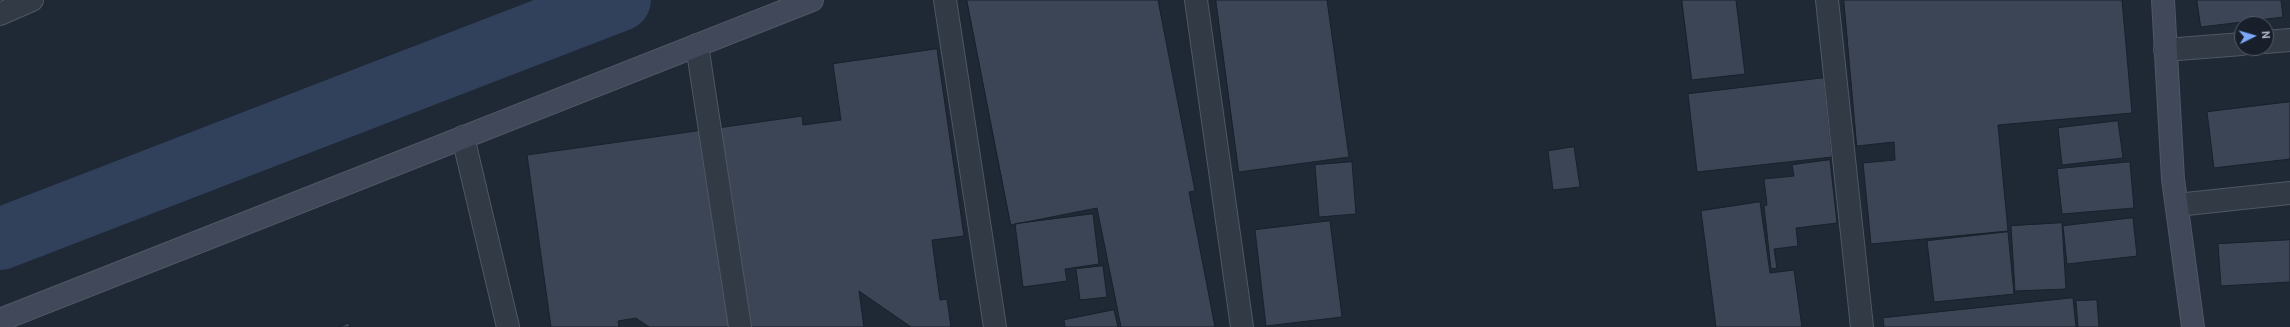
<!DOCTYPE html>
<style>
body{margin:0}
#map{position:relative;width:2290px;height:327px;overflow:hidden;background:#1f2835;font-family:Roboto,sans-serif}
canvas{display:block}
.north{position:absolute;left:2234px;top:16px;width:40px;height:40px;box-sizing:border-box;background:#181f2a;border:1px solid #535b67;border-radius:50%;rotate:85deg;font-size:11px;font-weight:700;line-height:16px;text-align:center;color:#acb4c3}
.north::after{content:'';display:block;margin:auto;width:14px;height:18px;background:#7da7f7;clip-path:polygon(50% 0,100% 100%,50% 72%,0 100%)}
</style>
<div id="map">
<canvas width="2290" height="327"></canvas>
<div class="north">N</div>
</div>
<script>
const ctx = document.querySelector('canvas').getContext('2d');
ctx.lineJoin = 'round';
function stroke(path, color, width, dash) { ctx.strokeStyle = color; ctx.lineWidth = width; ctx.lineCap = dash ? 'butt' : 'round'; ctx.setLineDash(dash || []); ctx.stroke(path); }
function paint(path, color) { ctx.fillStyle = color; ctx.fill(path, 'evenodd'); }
const river = new Path2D(`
 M0,239L620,0`);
const building = new Path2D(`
 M967,0H1158L1195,191L1189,192L1215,327H1121L1097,208L1011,225Z
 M1216,0H1327L1349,157L1239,172Z
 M1682,0H1736L1745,74L1692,80Z
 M1844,0H2122L2132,113L1998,125L2008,231L1871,244L1863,163L1895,160L1894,142L1857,146Z
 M2197,0H2281L2283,17L2201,27Z
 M937,49L964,236L932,240L940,300L947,299L951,327H911L859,291L864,327H649L636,318L618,321L619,327H551L527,155L802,116L803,125L841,120L833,64Z
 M1824,78L1832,157L1697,172L1688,94Z
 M2290,102V159L2214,168L2207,112Z
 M2118,121L2123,158L2062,165L2058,128Z
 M1574,147L1580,187L1553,190L1548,151Z
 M1830,160L1837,223L1796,228L1798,246L1774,249L1777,268L1771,269L1764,206L1767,205L1764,179L1794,176L1792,165Z
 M1352,162L1356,214L1319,217L1315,165Z
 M2130,162L2134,208L2062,214L2057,169Z
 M1760,202L1770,273L1794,270L1802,327H1716L1701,211Z
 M1093,214L1099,264L1065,269L1067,281L1023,287L1015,224Z
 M2133,218L2137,256L2067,264L2063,226Z
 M1330,221L1342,317L1266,326L1255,230Z
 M2062,223L2066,289L2015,291L2011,226Z
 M2008,232L2014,294L1934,302L1927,241Z
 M2290,240V282L2221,286L2218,244Z
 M1103,266L1107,297L1080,300L1076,269Z
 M2073,298L2076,327H1884L1883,318Z
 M2097,300L2099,327H2078L2076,301Z
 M1114,310L1118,327H1065L1064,320Z
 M349,323L350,327H339Z`);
const minor = new Path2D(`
 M945,0L995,327
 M1196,0L1242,327
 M1827,0L1862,327
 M2266,42L2290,40
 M697,45L740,327
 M2165,50L2242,44
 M463,137L508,327
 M2177,205L2290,193`);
const tertiary = new Path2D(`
 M0,14L32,0`);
const secondary = new Path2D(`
 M2163,0L2173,179L2193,327
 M0,320L812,0`);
stroke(river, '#31405b', 62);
paint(building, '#3b4556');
stroke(building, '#1a212c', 1);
stroke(minor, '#505764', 24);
stroke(tertiary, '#505764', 24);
stroke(secondary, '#505764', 24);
stroke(minor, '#323a46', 22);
stroke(tertiary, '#323a46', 22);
stroke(secondary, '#404859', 22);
</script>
